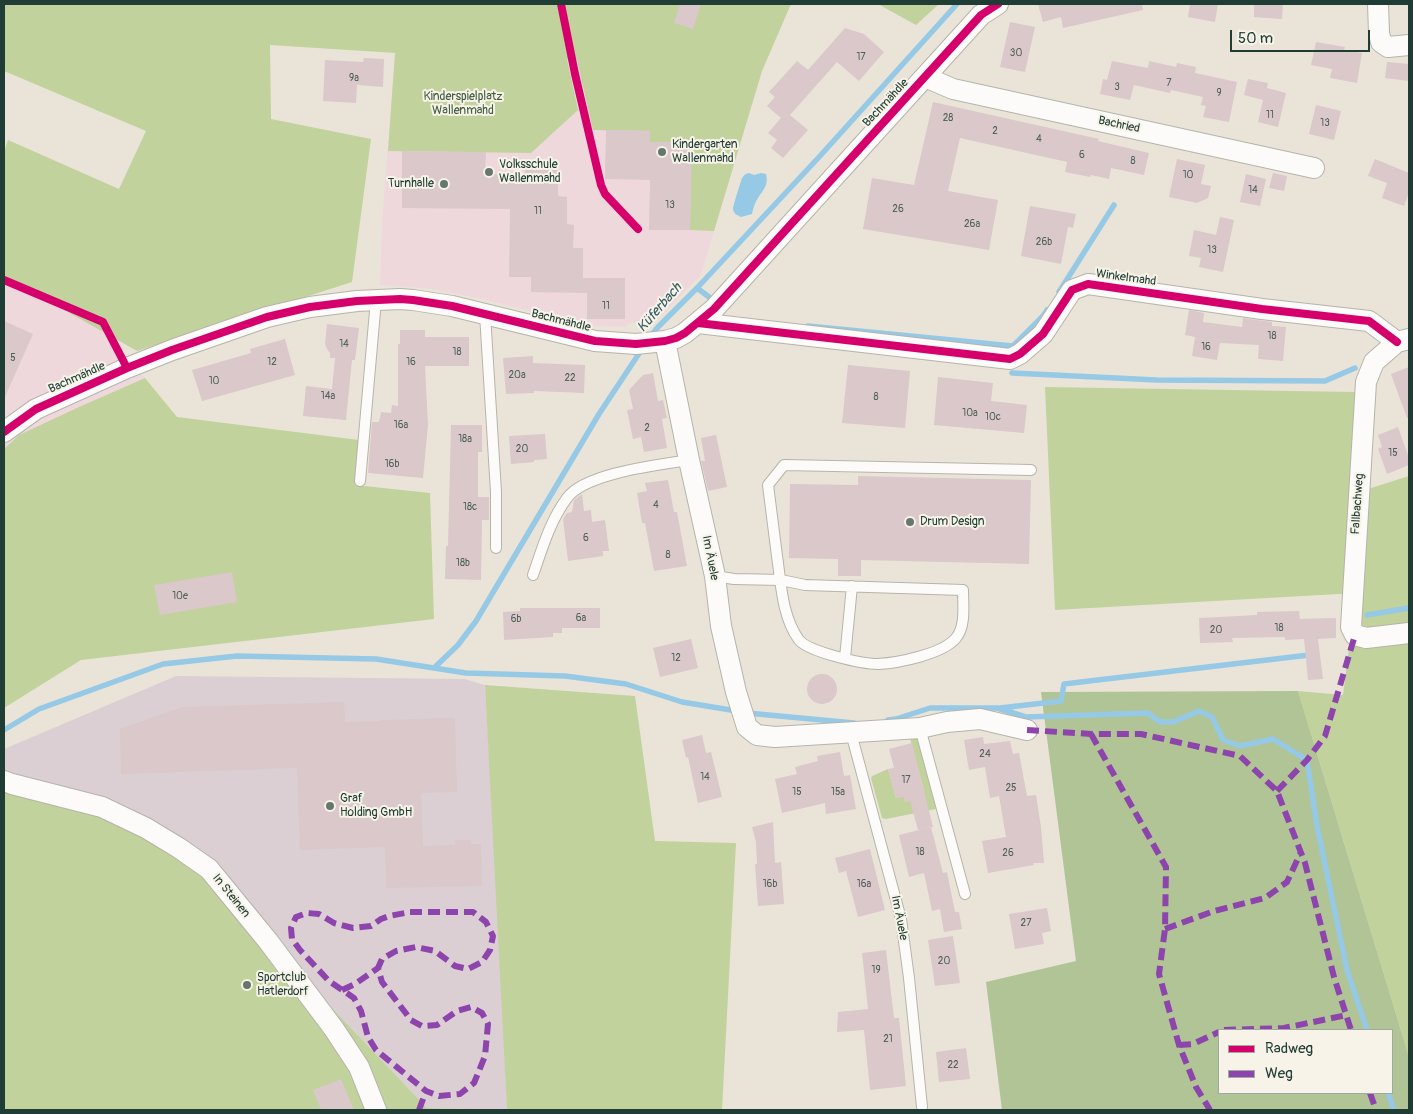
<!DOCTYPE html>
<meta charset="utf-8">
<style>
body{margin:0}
#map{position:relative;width:1413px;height:1114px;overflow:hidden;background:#eae4d8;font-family:Pangolin,sans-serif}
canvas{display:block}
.frame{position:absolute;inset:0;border:5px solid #1f3d34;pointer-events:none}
.legend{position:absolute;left:1218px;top:1029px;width:175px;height:65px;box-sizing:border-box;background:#f7f3e8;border:1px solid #a1aaa0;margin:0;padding:6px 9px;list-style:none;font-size:15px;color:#1f3d34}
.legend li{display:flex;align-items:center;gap:10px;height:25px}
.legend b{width:25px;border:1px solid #a1aaa0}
.scale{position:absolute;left:1230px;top:30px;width:140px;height:22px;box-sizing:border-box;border:2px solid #1f3d34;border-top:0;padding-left:6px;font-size:15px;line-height:18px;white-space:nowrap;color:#1f3d34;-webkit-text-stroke:4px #f7f3e8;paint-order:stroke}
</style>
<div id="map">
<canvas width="1413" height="1114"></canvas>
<div class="frame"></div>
<ul class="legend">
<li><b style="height:6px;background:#d6006c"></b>Radweg</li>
<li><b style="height:6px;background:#8e44ad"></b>Weg</li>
</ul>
<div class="scale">50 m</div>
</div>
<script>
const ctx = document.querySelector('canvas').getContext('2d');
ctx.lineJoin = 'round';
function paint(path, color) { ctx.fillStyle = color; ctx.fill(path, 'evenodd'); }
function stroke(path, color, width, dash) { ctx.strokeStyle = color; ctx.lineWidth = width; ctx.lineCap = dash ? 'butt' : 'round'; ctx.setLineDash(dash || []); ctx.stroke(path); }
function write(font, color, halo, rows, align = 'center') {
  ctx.font = font + ' Pangolin,sans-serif'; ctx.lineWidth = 4; ctx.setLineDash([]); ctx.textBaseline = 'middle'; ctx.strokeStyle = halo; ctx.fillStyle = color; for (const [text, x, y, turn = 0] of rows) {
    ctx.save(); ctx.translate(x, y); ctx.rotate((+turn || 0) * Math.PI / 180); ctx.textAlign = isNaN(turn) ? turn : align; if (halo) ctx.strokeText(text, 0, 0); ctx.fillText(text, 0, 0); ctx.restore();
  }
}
const built = new Path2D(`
 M395,53L567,59L648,67L762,71L701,275L655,322L630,323L625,327L588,326L486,300L433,289L380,285L382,222Z
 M4,284L100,325L145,378L79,407L19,435L4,449Z`);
const industrial = new Path2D(`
 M176,676L465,679L485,685L498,902L507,1110L427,1108L193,862L4,790V749Z`);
const green = new Path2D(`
 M4,4H791L762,71L714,231L690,230L691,142H650L649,131L593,130L577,60L567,59L578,110L531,153L388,151L395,53L270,45L271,119L371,139L352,282L137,351L4,276V152L8,140L119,189L146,131L4,71Z
 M878,4H939L916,25Z
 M145,378L177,417L359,440L355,485L430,493L434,619L81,660L4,708V449L19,435L79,407Z
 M1045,387L1355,392L1349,495L1409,476V1057L1298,691L1343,695L1356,593L1055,610Z
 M485,685L635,696L655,841L736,843L722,1110H4V790L106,815L193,862L427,1108L507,1110Z
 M917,737L936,809L886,819L882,818L871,778L872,776L888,769L896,798L924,791L910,738Z`);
const forest = new Path2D(`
 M1298,691L1409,1057V1110H1002L986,982L1076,961L1041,692ZM1219,1030H1392V1093H1219Z`);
const water = new Path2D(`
 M749,173L754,175L761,173L766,174C769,185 763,190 758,198C755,202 753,209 752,214L741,217C737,215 734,214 733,209C733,206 741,181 742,178C745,174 745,174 749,173Z`);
const stream = new Path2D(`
 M697,288L709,297
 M1059,292L1114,205
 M808,326L1013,346L1044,315L1047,310
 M650,337L658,327L697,288L820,156L957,4
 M1012,373L1157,380L1325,381L1355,368
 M1367,615L1409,608
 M434,668L458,645L476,621L599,414L642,349
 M1000,708L1061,701L1064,684L1309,655
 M747,713L854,723
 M888,720L896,719L930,708H997L1026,717L1148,713L1160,722H1173L1199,711L1212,717L1223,740L1240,746L1273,739L1307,760L1317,826L1347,970L1367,1030
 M4,730L39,709L163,664L237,656L376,659L466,673L565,676L626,684L682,702L737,711
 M1388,1093L1394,1110`);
const building = new Path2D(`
 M680,4H701L693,29L674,23Z
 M1038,4H1142L1143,10L1063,28L1061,17L1043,22Z
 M1190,4H1218L1215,22L1188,17Z
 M1254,4H1283L1282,19L1254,17Z
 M1010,22L1035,27L1025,72L1000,67Z
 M845,28L864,34L884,52L859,81L837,62L790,115L808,130L783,158L771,148L777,140L768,133L781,118L767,106L775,97L769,92L797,61L808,70Z
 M1316,42L1345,47L1344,50L1362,53L1357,83L1330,78L1332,69L1311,65Z
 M364,58L384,59L383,87L357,85L356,103L323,101L325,60L363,62Z
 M1112,61L1148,68L1149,61L1176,67L1177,63L1196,67L1195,73L1237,82L1229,122L1203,117L1206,106L1201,105L1203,97L1171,90L1170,93L1134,85L1130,100L1100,94L1103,79L1107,80Z
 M1387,62L1409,64V81L1385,78Z
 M1248,79L1268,83L1267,88L1286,93L1278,127L1258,122L1263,100L1244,95Z
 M933,102L1099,139L1098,141L1149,153L1144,175L1111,168L1109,179L1091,175L1090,177L1065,172L1067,162L960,138L948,191L998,200L989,250L863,229L872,178L914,185Z
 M1316,105L1341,111L1334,140L1309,134Z
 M606,130L650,131V142H692L690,230H649L650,180L605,179Z
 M402,151L486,152L485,174H525V169L558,170V196L567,197V224L574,225L573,248H583V278H625V319H587V293L531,292V277H509L510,209L402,208Z
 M1177,159L1205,165L1201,184L1211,186L1208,198L1197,203L1169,197Z
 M1375,159L1409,173V192L1404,206L1382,198L1387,183L1368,176Z
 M1273,173L1287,176L1284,191L1269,188Z
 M1246,174L1266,179L1260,206L1240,202Z
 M1030,206L1076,214L1073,228L1068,227L1061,264L1021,256Z
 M1220,217L1234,220L1223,272L1199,267L1201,258L1189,256L1194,230L1216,235Z
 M1189,310L1204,313L1203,322L1242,327L1243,318L1272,322V326L1286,327L1283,361L1258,359L1259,345L1220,343L1217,360L1192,356L1195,337L1185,335Z
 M4,321L33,334L4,399Z
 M327,324L359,328L355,360H352L346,420L303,416L306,386L332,389L335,358H330V353L327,349L325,344Z
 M400,330H425V337H469V366H425L428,425L423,478L368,473L372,422H379L381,412L391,413L392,405L398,406V344H400Z
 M285,339L295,375L202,401L192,370L251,353L250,349Z
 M533,356V363L585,365L584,393L534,391V393L506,394L503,358Z
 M848,365L910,371L905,428L842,423Z
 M1409,367V418H1407L1391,374Z
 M653,373L658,401L663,400L667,418L662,419L667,448L644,452L641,437L633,439L627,410L633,409L629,390L643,375Z
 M938,377L993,383L991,401L1027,405L1024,433L934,425Z
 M451,425H482V452H478V497H489V520H482L481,580L445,579L446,546H448Z
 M1398,427L1409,458V465L1387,474L1378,449L1382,447L1378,435Z
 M545,434L547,459L534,460V462L511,464L509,436Z
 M716,435L727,487L708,491L701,461H705L701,438Z
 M858,476L1031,480L1029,564L861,560V576H838V559L789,558L790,484L858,485Z
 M668,480L674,512H677L687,566L654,571L645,523H642L637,493L647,491L645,483Z
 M582,494L584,511L591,510L592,522L605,520L609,551H603V556L568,561L563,519L567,513L572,512L574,500Z
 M232,572L237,602L160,615L154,585Z
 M520,608H600V628H562V633H553V637L504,640L503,612L520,611Z
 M1299,611L1300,619L1336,618V638L1318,639L1323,679L1308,680L1304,639L1285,640V637L1232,638L1233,642L1200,643L1199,618L1257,615V612Z
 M691,639L698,668L660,677L653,648Z
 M807 689a15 15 0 1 1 30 0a15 15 0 1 1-30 0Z
 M344,702L345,722L380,721V720L455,718L457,792L421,793L423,846L455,845V840H471V844H481L482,886L386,888L385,847L300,850L297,768L121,774L120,729L182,707Z
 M702,735L706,753L711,752L722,797L698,803L688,757L686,758L682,740Z
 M983,737L984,744L1010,741L1013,754L1019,753L1027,796L1036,795L1041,827L1044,863H1033L1034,865L988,873L982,841L1006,837L999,796L990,798L985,767L969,770L964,740Z
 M912,743L933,827L918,830L910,801L905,802L904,797L896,798L888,769L894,768L889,749Z
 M840,752L844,776L850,775L856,809L826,814L825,803L782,813L775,779L797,774L795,767L818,761L817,756Z
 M773,822L775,863L781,862L784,904L758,906L755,864H757L756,842L752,827Z
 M931,827L943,873L947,872L955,912H959L962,929L944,932L940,909L932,911L924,873L909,877L899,835Z
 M870,849L885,910L858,917L846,871L839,873L835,858Z
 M1047,908L1051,931L1042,933L1044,944L1015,949L1009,914Z
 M953,936L960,983L935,986L928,940Z
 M886,950L894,1018H899L906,1086L870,1090L864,1030L837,1032L838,1012L868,1009L862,953Z
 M966,1048L970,1079L939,1082L936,1052Z
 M341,1079L354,1110H321L313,1090Z`);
const lane = new Path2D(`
 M485,314L496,492V548
 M360,481L376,300
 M533,575C542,549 550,521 567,498C585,473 658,465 689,460
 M715,576L734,579L781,580L805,585L963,590C963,605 966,626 956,638C943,654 898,663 878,664C862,664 809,652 799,640C782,617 781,583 777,556C774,532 771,508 768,485L784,465L1031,470
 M845,658L852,586
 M920,728L965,894
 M851,733L901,919L909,978L922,1107`);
const street = new Path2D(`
 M1378,4L1379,33L1381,42L1388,47L1409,45
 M925,77L953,89L1314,168
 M698,323L1010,359L1020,354L1043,334L1072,290L1088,284L1262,309L1369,321L1397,342
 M1409,339L1397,342L1374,362L1366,382L1351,627L1355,635L1366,638L1409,633
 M665,341L689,460L715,576L721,626L736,692L747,727L757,735L775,737L920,728L947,722L980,719L1027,730
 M4,432L36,409L127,368L172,350L267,317L310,307L357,301L400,299L413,300L452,306L595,341L636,344L665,341L676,338L685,333L714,309L981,15L998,4
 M4,781L12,784L102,807L146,828L179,848L209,869L268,941L334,1029L359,1067L376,1110`);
const quiet = new Path2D(`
 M1027,730L1091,734H1141L1240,756L1277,791L1305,863L1334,977L1351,1030
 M1091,734L1166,867L1165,929L1159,974L1179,1045L1196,1087L1210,1110
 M1277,791L1307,760L1325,736L1355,635
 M410,912H473L486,922L493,936L490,950L482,962L468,969L455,966L435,951L416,947L396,951L382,959L378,968L382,982L411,1020L422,1026L437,1025L457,1011L471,1007L482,1013L488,1024L485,1056L474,1083L460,1094L439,1096L426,1091L376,1050L368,1037L361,1011L354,998L329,981L300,950L292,939L291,928L296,917L307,913L319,914L334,923L353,928L371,926L381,919L389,916Z
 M1165,929L1214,911L1265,898L1287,882L1301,852
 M342,990L355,984L378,968
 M1224,1030L1284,1028L1347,1015
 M1179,1045L1193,1044L1219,1032
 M1370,1093L1376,1110
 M419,1110L426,1091`);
const cycleway = new Path2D(`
 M561,4L575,74L601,185L605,194L638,229
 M4,280L103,322L127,368
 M698,323L1010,359L1020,354L1043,334L1072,290L1088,284L1262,309L1369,321L1397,342
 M4,432L36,409L127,368L172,350L267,317L310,307L357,301L400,299L413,300L452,306L595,341L636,344L665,341L676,338L685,333L714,309L981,15L998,4`);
const markers = [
 [662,152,5,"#66776d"],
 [489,172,5,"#66776d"],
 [444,184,5,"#66776d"],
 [910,522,5,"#66776d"],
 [330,806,5,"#66776d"],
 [247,985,5,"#66776d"]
];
const numberNames = [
 ["30",1016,53],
 ["17",861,57],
 ["9a",354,78],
 ["7",1169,83],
 ["3",1117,87],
 ["9",1219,93],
 ["11",1270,115],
 ["28",948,118],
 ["13",1325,123],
 ["2",995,131],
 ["4",1039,139],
 ["6",1082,155],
 ["8",1133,161],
 ["10",1188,175],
 ["14",1253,190],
 ["13",670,205],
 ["26",898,209],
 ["11",538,211],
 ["26a",972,224],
 ["26b",1044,242],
 ["13",1212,250],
 ["11",606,306],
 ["18",1272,336],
 ["14",344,344],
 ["16",1206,347],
 ["18",457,352],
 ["5",13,358],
 ["12",272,362],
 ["16",411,362],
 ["20a",517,375],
 ["22",570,378],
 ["10",214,381],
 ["14a",328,396],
 ["8",876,397],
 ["10a",970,413],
 ["10c",993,417],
 ["16a",401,425],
 ["2",647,428],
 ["18a",465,439],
 ["20",522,449],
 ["15",1393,453],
 ["16b",392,464],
 ["4",656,505],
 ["18c",470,507],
 ["6",586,538],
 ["8",668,555],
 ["18b",463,563],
 ["10e",180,596],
 ["6a",581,618],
 ["6b",516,619],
 ["18",1279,628],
 ["20",1216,630],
 ["12",676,658],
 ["24",985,754],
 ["14",705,777],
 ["17",906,780],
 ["25",1011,788],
 ["15",797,792],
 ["15a",838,792],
 ["18",920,852],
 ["26",1008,853],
 ["16b",770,884],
 ["16a",864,884],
 ["27",1026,923],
 ["20",944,961],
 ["19",876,970],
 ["21",888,1039],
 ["22",953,1065]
];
const parkNames = [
 ["Kinderspielplatz",463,97],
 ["Wallenmahd",463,111]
];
const streetNames = [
 ["Bachmähdle",886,103,-47],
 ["Bachried",1119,125,12],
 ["Winkelmahd",1126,278,8],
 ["Bachmähdle",561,321,14],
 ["Bachmähdle",77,378,-24],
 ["Fallbachweg",1358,504,-86],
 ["Im Äuele",710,558,79],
 ["In Steinen",231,896,51],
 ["Im Äuele",899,918,79]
];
const poiNames = [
 ["Kindergarten",672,145],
 ["Wallenmahd",672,159],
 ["Volksschule",499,165],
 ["Wallenmahd",499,179],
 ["Turnhalle",434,184,"right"],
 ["Drum Design",920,522],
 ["Graf",340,799],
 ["Holding GmbH",340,813],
 ["Sportclub",257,978],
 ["Hatlerdorf",257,992]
];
const waterNames = [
 ["Küferbach",660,308,-49]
];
paint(built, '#efd8dc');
paint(industrial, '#dbcfd3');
paint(green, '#c1d29d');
paint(forest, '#b0c496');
paint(water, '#96c9e5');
stroke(stream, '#96c9e5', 5.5);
paint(building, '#dac8ca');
stroke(lane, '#b5b4ab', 12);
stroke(street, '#b5b4ab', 22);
stroke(lane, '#fcfbf9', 10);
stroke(street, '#fcfbf9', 20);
stroke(quiet, '#8e44ad', 6, [12, 6]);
stroke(cycleway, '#d6006c', 8);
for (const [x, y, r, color] of markers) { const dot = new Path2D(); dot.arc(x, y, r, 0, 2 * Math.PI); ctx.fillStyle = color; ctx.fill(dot); stroke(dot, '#f7f3e8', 2); }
write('10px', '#4e605a', null, numberNames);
write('12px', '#3f5e42', '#f7f3e8', parkNames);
write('12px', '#1f3d34', '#f7f3e8', streetNames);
write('12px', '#1f3d34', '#f7f3e8', poiNames, 'left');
write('italic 14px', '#345d62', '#f7f3e8', waterNames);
</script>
